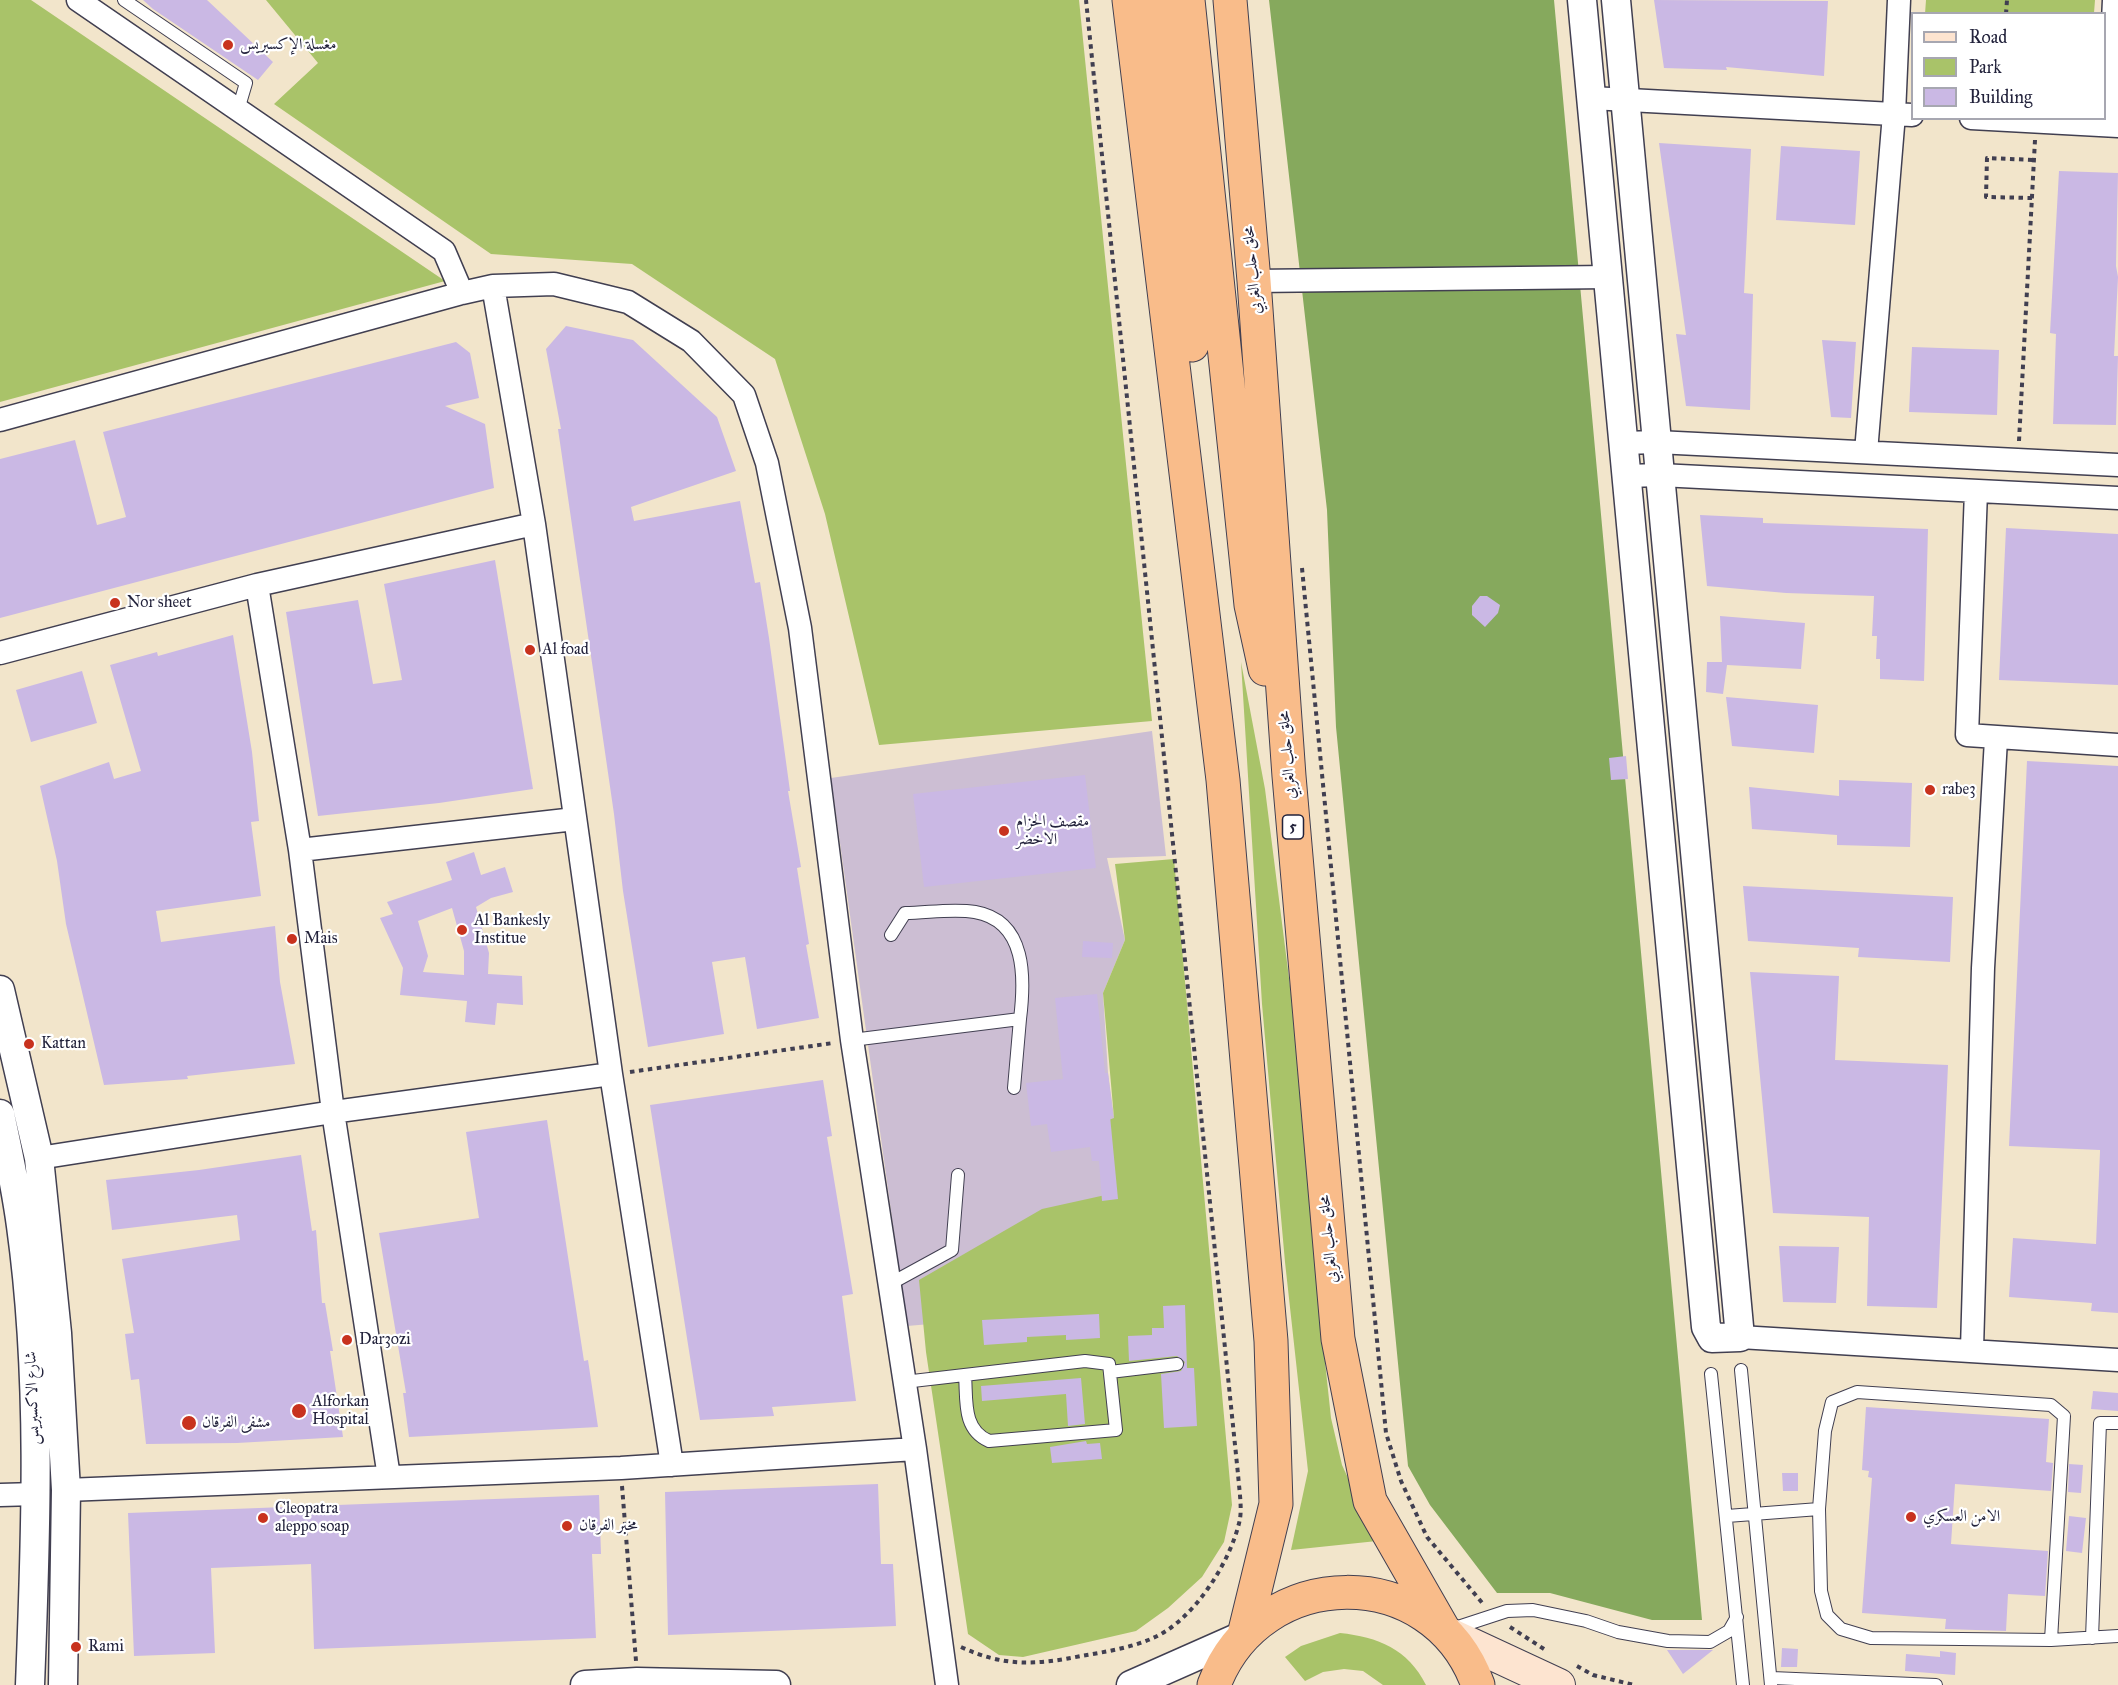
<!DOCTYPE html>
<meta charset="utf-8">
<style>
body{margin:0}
#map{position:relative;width:2118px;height:1685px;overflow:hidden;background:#f2e5cb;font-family:"IM FELL Great Primer",serif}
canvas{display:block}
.legend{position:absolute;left:1911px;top:12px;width:195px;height:108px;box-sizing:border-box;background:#fff;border:2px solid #a7a7b1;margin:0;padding:8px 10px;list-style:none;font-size:18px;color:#22223b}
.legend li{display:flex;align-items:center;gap:12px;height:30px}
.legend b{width:30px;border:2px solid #a7a7b1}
</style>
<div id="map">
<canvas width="2118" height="1685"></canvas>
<ul class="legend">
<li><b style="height:8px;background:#fde4d0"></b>Road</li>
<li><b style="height:16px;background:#a9c369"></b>Park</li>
<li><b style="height:16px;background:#cab8e4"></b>Building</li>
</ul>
</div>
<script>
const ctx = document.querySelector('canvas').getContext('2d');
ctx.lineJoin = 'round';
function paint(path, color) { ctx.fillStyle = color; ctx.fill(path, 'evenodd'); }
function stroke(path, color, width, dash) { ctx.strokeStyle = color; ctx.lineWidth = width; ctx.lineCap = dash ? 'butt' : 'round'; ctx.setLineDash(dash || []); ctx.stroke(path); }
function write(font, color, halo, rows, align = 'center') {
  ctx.font = font + ' "IM FELL Great Primer",Amiri,serif'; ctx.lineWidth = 4.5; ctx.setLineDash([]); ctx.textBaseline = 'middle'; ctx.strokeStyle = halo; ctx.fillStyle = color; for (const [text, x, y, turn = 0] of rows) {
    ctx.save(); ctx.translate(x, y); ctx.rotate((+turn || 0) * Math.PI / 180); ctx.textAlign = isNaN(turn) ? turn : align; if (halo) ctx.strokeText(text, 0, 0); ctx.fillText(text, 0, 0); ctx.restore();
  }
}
const industrial = new Path2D(`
 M1152,731L1166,856L1107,858L1125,940L1103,993L1108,1073L1126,1204L1200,1301L907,1326L831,778Z`);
const green = new Path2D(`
 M0,0H31L445,281L0,402Z
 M266,0H1079L1152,721L879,745L825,514L775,359L632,264L491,254L274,104L318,63Z
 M1926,0H2095L2094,13L1925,14Z
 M1241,662L1265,789L1291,994L1315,1268L1331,1418L1342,1465L1377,1541L1291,1550L1308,1471L1285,1262L1262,1004Z
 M1174,859L1232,1505L1224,1542L1202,1577L1168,1608L1136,1631L1023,1657L999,1655L968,1634L926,1352L919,1280L1042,1209L1110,1194L1103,1122L1114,1118L1103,993L1125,940L1115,864Z
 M1340,1633C1378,1637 1408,1649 1426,1685H1383L1363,1671L1344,1669L1323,1672L1305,1681L1285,1657L1301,1646Z`);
const forest = new Path2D(`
 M1269,0H1554L1702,1620H1652L1550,1593H1497L1430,1505L1408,1466L1336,727L1327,510Z`);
const building = new Path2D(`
 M143,0H207L273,62L258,80L153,9Z
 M1654,0L1828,1L1824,76L1726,67L1727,70L1664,68Z
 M1659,143L1751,149L1744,293L1753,294L1750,410L1686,406L1676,334L1686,335Z
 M1781,146L1860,151L1855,225L1776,220Z
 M2059,171L2118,173L2116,266L2118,277L2114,356H2118L2116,425L2053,424L2056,334L2050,333Z
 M566,326L633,340L717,417L736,471L631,507L634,521L740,501L755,583L760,582L769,638L790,791H788L801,867L797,868L809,944L806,945L819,1018L757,1029L745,957L712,962L724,1034L648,1047L623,891L614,814L558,429H561L546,349Z
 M1822,340L1856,342L1851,418L1831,417Z
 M456,342L470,353L479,398L445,406L485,424L494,488L0,618V459L75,440L97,525L126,517L103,432Z
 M1912,347L1999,350L1997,415L1909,412Z
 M1700,515L1763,518V523L1928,529L1924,681L1880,679V659H1876L1877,636H1872L1874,596L1786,593L1707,586Z
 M2006,528L2118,534V685L1999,680Z
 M495,560L533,789L439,803L318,816L286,612L358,600L373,684L402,680L384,584Z
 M1480,596H1487L1500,605L1498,613L1485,627L1472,615V606Z
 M1720,616L1805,623L1801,669L1727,665L1723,694L1706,692L1707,662H1722Z
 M233,635L252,752L259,821L251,822L261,896L156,911L161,942L275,926L280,982L295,1064L187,1076L188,1079L104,1085L66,924L57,861L40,786L109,762L114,779L141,771L110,665L157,652L158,656Z
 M82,671L97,723L31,742L16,690Z
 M1726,697L1818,705L1814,753L1732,746Z
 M1626,756L1628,779L1611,780L1609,758Z
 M2027,761L2118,766V1313L2091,1311L2092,1303L2009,1297L2013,1238L2096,1244L2100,1152V1150L2009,1146Z
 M1085,775L1096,868L924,887L913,794Z
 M1839,780L1912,783L1910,847L1837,845V835L1752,829L1749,787L1839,796Z
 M474,852L481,875L505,867L513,892L491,898L476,907L489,953L488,974L522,976L523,1005L497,1003L495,1025L465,1022L467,1001L400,995L403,968L380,918L393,914L387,902L452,880L446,862ZM452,908L464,951V975L423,972L428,956L418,921Z
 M1743,886L1953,897L1950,962L1858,957L1859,948L1748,941Z
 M1083,941L1113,943L1112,958L1082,957Z
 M1750,972L1839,976L1835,1060L1948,1065L1937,1308L1867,1306L1869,1217L1773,1213Z
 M1097,994L1105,1073H1108L1113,1116H1110L1118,1199L1102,1201L1099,1161H1092L1090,1147L1051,1152L1047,1124L1031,1126L1026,1083L1063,1079L1055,998Z
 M823,1080L832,1136L827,1137L853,1294L842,1296L856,1401L772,1407L774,1416L700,1420L650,1105Z
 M547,1120L584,1361L588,1360L598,1427L409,1437L403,1393H406L379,1233L479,1218L466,1132Z
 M301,1155L312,1231L316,1230L322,1303H325L333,1351H330L343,1437L237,1443L146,1444L139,1379L131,1380L125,1334L134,1333L122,1259L240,1240L237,1215L112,1230L106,1180L199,1170Z
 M1779,1246L1839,1247L1836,1303L1783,1302Z
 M1185,1305L1187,1368H1194L1197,1426L1164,1428L1161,1374L1181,1371L1185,1362L1177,1356L1129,1361L1128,1336L1152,1335V1328H1164L1163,1306Z
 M1099,1314L1100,1338L1066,1340V1335L1027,1337V1342L984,1345L982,1320Z
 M1081,1378L1085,1424L1068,1426L1066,1394L982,1401L981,1386Z
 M2093,1391L2118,1393V1411L2091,1409Z
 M1866,1407L2049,1419L2046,1462L2053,1463L2051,1491L1955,1484L1951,1544L2048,1551L2045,1596L2008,1594L2006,1631L1945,1629L1946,1619L1862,1613L1872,1478L1868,1477L1869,1471L1862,1470Z
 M1086,1441L1087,1444L1100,1443L1102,1459L1052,1463L1050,1447Z
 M2069,1464L2083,1465L2081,1493L2068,1492Z
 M1782,1473H1798V1491H1783Z
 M878,1484L881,1564H893L896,1626L668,1635L665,1492Z
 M599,1495L601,1554H592L596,1638L314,1649L311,1564L211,1568L215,1653L134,1656L128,1513Z
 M2069,1516L2086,1518L2082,1553L2066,1551Z
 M1782,1648L1798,1649L1797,1667H1781Z
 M1667,1650H1713L1683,1674Z
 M1940,1651L1956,1653L1955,1675L1905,1671L1906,1654L1940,1657Z`);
const path = new Path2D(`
 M2006,14L2007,0
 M2032,198L1986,197L1987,158L2034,160
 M2019,441L2035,140
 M1302,568L1386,1433L1401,1481L1427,1537L1484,1605
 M630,1072L833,1043
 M622,1486L636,1661
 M1510,1627L1544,1649
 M961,1647C1004,1667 1036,1665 1081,1656C1104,1652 1131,1648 1153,1638C1193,1621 1231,1562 1240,1519C1242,1506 1239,1488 1238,1474L1086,0
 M1577,1666L1593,1675L1634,1685`);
const service = new Path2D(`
 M124,0L246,83L238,110
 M891,935L905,913C927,913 953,908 975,912C1027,921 1025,979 1020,1019
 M852,1040L1020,1019L1014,1088
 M888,1285L952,1250L958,1175
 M1741,1370L1771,1685
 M1110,1372L1177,1364
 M1711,1374L1743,1685
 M904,1382L1085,1361L1109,1364L1116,1430L989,1441C962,1429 967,1400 965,1375
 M1819,1509L1825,1431L1832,1402L1857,1392L2051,1405L2064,1416L2051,1640
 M1727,1516L1819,1509L1821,1591L1827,1615L1841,1629L1871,1638L2051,1640L2118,1636
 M1452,1629L1507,1611L1533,1610L1586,1621L1618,1632L1668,1641L1710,1642L1729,1631L1737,1617
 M2092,1638L2100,1423H2118
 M1772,1678L1936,1685`);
const minor = new Path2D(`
 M78,0L444,251L462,293
 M1591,98L1912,115
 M1971,118L2118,126
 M2108,125L2114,0
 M1254,281L1608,277
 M493,286L534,524L611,1074L672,1465
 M0,420L462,293L493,286L554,284L628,302L691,341L744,395L767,463L800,628L852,1040L915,1449L947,1685
 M1623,443L1657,442L2118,465
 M1866,452L1894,114L1899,0
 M1627,476L1660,475L2118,498
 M1976,491L1967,735L2118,745
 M257,585L300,850L333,1112L389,1477
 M0,653L257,585L534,524
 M300,850L575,819
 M39,1158L333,1112L611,1074
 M1740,1337L2118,1360
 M1972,1349L1983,968L1996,739
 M66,1490L621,1468L915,1449
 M0,1495L36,1494`);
const tertiary = new Path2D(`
 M1582,0L1706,1327L1712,1338L1740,1337L1616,0
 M0,990L39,1158L57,1333L66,1490L63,1685
 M0,1114C8,1151 16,1188 21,1226C42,1377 36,1533 30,1685
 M585,1685L637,1682L776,1685
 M1131,1685L1244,1635`);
const secondary = new Path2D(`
 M1445,1632L1559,1685`);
const trunk = new Path2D(`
 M1129,0L1223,780L1271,1341L1276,1504L1244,1635
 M1160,0L1192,345
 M1188,0L1251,605L1265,669
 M1230,0L1254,281L1289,776L1338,1339L1370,1501L1445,1632
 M1214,1685C1260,1563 1433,1560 1478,1685`);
const markers = [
 [228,45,6,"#c8321e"],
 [115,603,6,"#c8321e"],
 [530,650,6,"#c8321e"],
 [1930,790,6,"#c8321e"],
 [1004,831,6,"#c8321e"],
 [462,930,6,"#c8321e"],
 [292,939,6,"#c8321e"],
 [29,1044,6,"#c8321e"],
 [347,1340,6,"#c8321e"],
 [299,1411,8,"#c8321e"],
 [189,1423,8,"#c8321e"],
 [1911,1517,6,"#c8321e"],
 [263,1518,6,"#c8321e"],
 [567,1526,6,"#c8321e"],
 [76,1647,6,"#c8321e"]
];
const shields = [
 [1293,827,21]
];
const shieldNames = [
 ["5",1293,827]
];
const poiNames = [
 ["مغسلة الإكسبريس",240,45],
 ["Nor sheet",127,603],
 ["Al foad",542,650],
 ["rabe3",1942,790],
 ["مقصف الحزام",1016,822],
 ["الاخضر",1016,840],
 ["Al Bankesly",474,921],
 ["Institue",474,939],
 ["Mais",304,939],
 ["Kattan",41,1044],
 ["Dar3ozi",359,1340],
 ["Alforkan",312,1402],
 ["Hospital",312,1420],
 ["مشفى الفرقان",202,1423],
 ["Cleopatra",275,1509],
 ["aleppo soap",275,1527],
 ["الامن العسكري",1923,1517],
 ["مخبر الفرقان",579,1526],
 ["Rami",88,1647]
];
const streetNames = [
 ["محلق حلب الغربي",1253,270,-95],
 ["محلق حلب الغربي",1288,755,-94],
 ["محلق حلب الغربي",1329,1239,-95],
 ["شارع الاكسبريس",33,1398,-92]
];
paint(industrial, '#ccbed3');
paint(green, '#a9c369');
paint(forest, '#86a95d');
paint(building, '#cab8e4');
stroke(service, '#413f51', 14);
stroke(minor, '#413f51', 25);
stroke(tertiary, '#413f51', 31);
stroke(secondary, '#413f51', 34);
stroke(trunk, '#413f51', 35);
stroke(path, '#413f51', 4, [4.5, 4.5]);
stroke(service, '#fff', 12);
stroke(minor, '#fff', 22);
stroke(tertiary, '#fff', 28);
stroke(secondary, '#fde4d0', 32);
stroke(trunk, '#f9bc8a', 33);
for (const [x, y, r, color] of markers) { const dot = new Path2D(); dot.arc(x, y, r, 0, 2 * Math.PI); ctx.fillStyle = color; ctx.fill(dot); stroke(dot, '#fff', 2); }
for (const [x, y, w] of shields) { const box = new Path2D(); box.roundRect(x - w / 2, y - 12, w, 24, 4.5); ctx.fillStyle = '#fff'; ctx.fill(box); stroke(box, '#22223b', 1.5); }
write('bold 15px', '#22223b', null, shieldNames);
write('16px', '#22223b', '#fff', poiNames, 'left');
write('16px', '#22223b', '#fff', streetNames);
</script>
